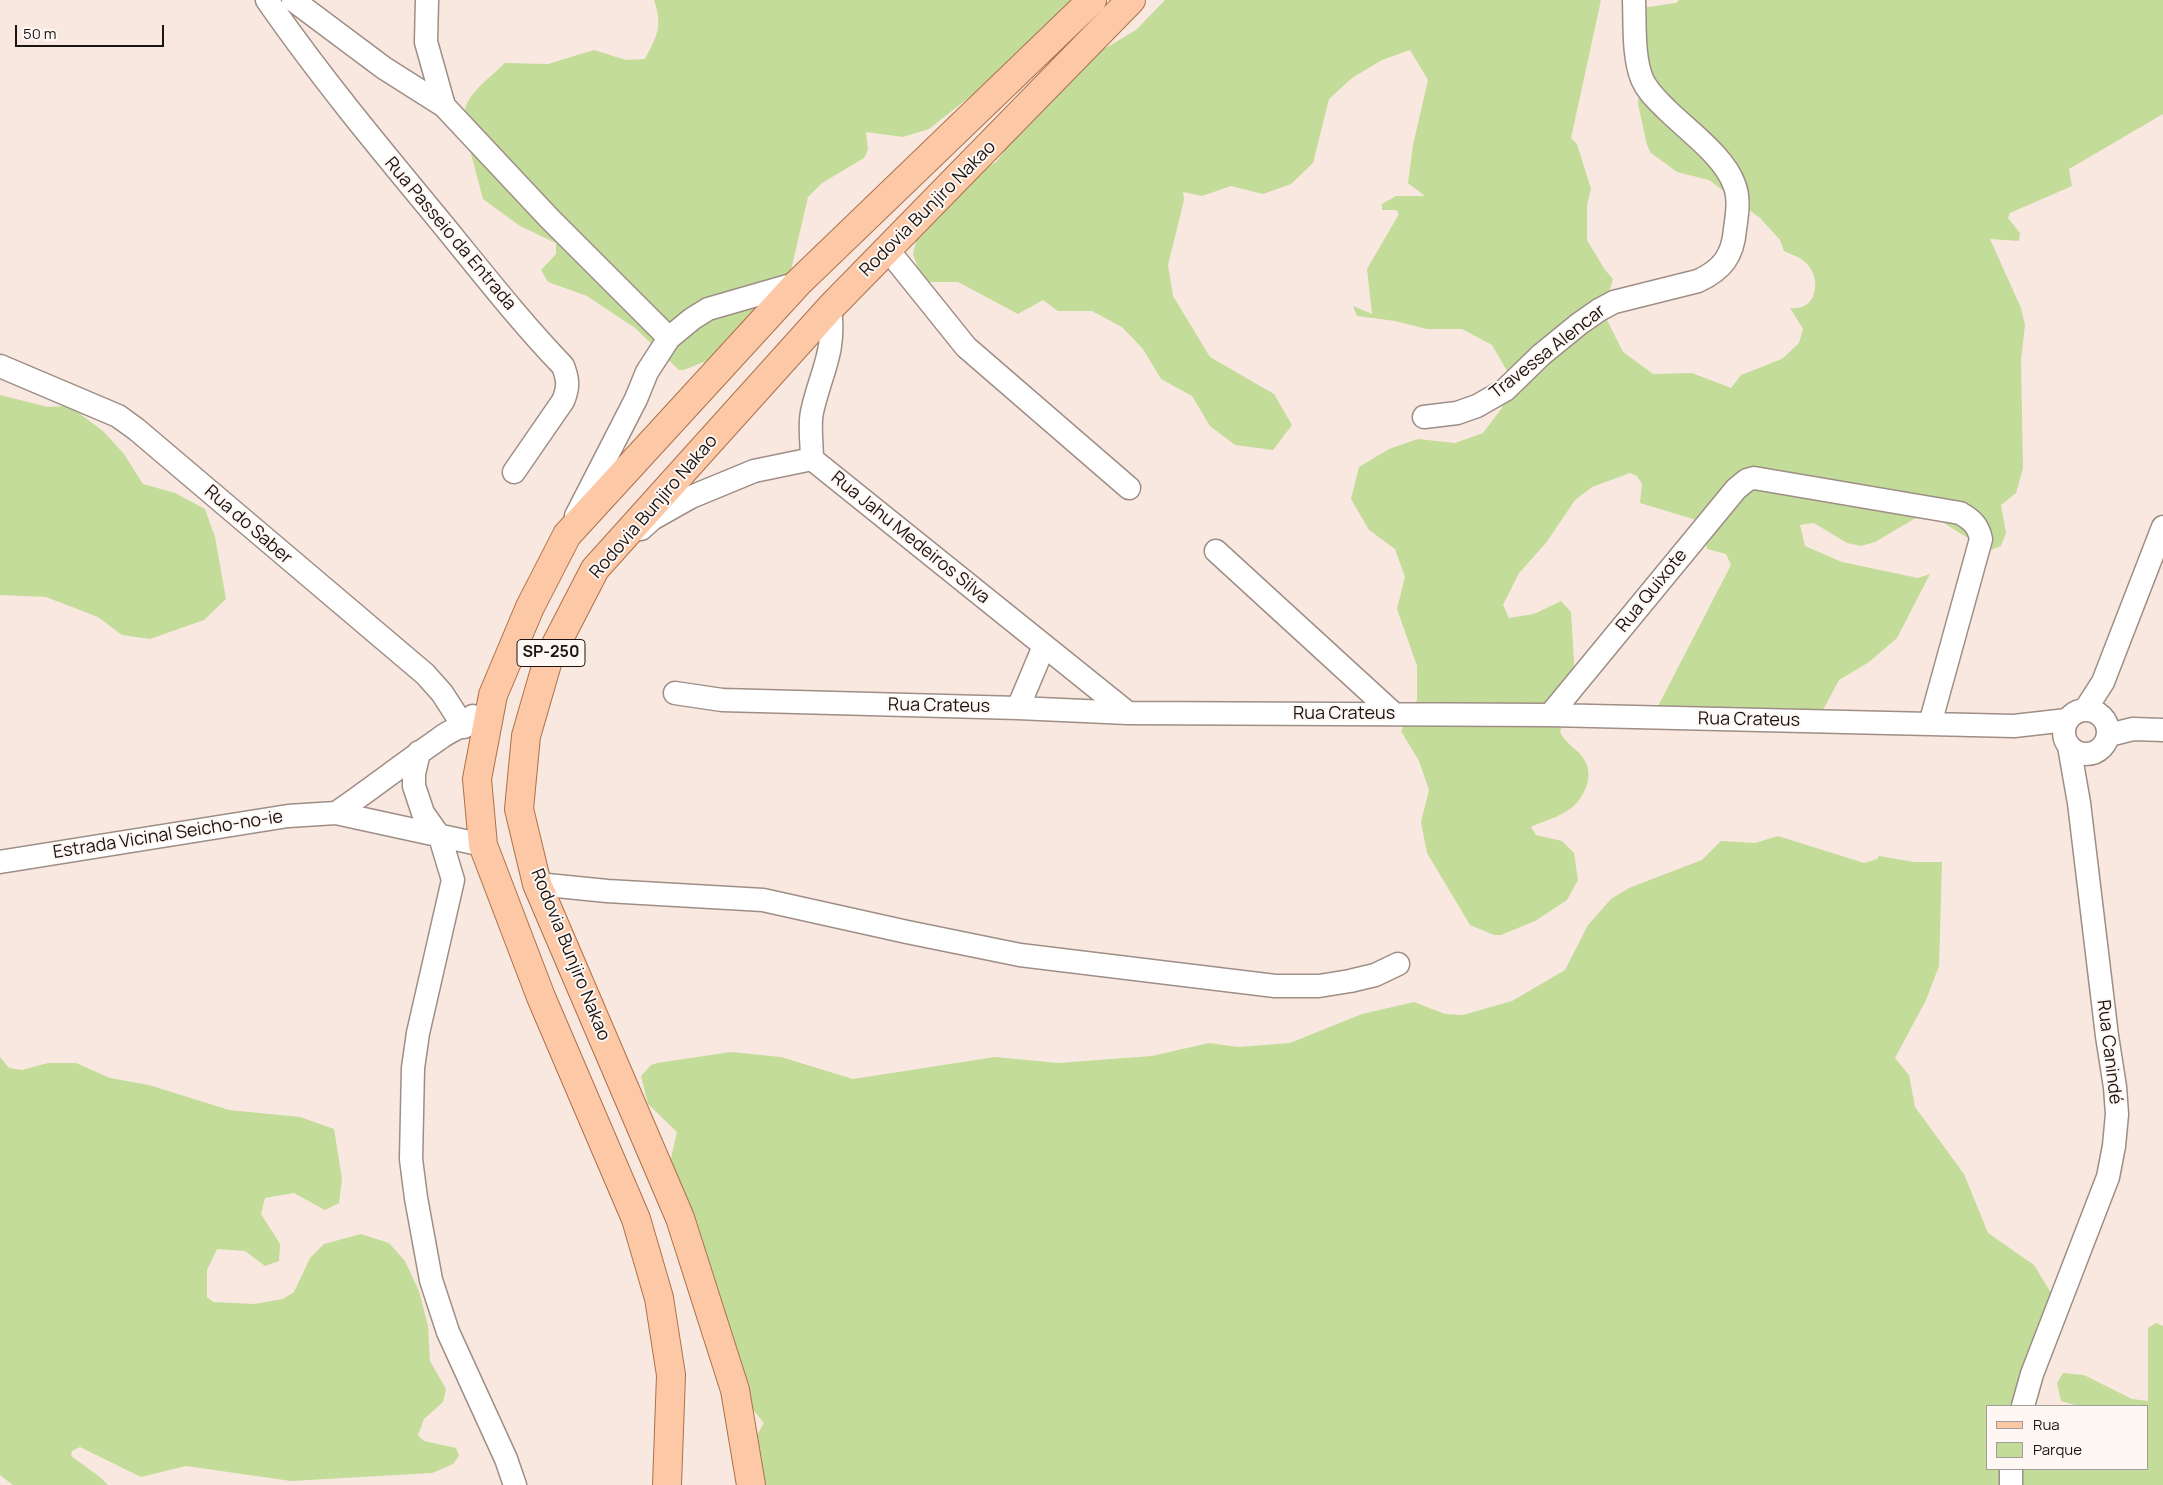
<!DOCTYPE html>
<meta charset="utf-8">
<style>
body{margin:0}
#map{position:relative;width:2163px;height:1485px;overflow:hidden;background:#f9e8df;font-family:Manrope,sans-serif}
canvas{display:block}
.legend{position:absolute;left:1986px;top:1405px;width:162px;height:65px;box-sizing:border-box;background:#fef7f4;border:1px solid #a39d9a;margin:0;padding:6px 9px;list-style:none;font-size:15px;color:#1b1512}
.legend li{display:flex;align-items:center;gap:10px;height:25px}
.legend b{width:25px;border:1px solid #a39d9a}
.scale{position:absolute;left:15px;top:25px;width:149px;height:22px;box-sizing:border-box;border:2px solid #1b1512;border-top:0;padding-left:6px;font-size:15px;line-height:18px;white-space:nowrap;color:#1b1512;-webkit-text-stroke:4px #fef7f4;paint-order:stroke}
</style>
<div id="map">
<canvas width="2163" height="1485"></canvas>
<ul class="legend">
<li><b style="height:6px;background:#fcc8a5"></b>Rua</li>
<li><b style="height:14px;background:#c3dc99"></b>Parque</li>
</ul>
<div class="scale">50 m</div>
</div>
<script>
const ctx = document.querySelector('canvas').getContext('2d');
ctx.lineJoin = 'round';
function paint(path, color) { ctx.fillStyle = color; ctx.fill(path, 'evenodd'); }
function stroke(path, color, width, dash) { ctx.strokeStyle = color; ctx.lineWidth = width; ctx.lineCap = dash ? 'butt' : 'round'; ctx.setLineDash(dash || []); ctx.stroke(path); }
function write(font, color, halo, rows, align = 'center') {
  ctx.font = font + ' Manrope,sans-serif'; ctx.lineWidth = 4; ctx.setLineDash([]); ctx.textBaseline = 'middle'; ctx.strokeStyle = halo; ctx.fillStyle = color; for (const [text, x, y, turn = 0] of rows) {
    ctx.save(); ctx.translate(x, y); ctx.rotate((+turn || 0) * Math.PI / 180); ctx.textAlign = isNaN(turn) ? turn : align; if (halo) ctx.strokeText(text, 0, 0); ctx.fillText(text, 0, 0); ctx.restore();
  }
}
const green = new Path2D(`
 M654,0H1074L1039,42L929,129L903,137L866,132L868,150L864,158L822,183L808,197L782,309L748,344L684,370H679L635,328L587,296L548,282L541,270L556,254V243L520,226L483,199L463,124C462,95 486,82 505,63L548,64L594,50L626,60L645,59C657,36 663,26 654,0Z
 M1165,0H1601L1571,138L1577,144L1591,189L1587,205V240L1605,270L1613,279L1603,312L1623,352L1653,374L1692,373L1731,388L1741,375L1782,359L1799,343L1803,329L1790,308C1817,312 1823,278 1805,262C1800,257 1790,254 1784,251L1780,240L1760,218L1709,180L1677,172L1651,153L1647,145L1638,104L1641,62V8L1676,3L1679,0H2163V114L2069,169L2072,186L2010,213L2008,218L2020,233L2019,241L1990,239L2021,308L2025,325L2021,360L2023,468L2016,493L2001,505L2006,533L2001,546L1991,550L1982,547L1931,515L1914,519L1875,542L1861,546L1847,543L1814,523L1800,525L1805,546L1842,562L1918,578L1930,574L1897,638L1869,662L1839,680L1823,710L1655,712L1731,565L1726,554L1707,549L1704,528L1696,520L1640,503L1642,484L1637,476L1630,473L1592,487L1575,500L1546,543L1519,573L1503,605L1509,618L1534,614L1561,601L1571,612L1575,679L1560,732C1566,745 1579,749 1585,761C1594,776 1584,799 1570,809C1559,817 1544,821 1531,827L1536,835L1562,841L1574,853L1578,880L1567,900L1535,921L1501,935H1494L1470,925L1427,853L1421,822L1429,790L1419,761L1401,731L1417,700V666L1397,609L1405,577L1395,549L1369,530L1351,499L1359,467L1389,449L1418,439L1455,443L1483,433L1502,408L1510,376L1492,345L1462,329H1427L1395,321L1357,316L1353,306L1372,314L1367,269L1399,214L1396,210H1382V204L1396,196H1425L1408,183L1413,145L1428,80L1410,50L1382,60L1352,78L1329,99L1313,163L1291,184L1263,194L1231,186L1202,196L1183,192L1184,200L1168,265L1173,296L1210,357L1274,394L1292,425L1273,450L1235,445L1210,426L1192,396L1161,379L1143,349L1122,327L1092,311H1058L1043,300L1018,314L958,282H923L913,254L921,221L965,181L996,162L1015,137L1045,84L1136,30Z
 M0,395L48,407L66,406L79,413L104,432L124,454L143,484L175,493L205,509L215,537L226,599L204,620L150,639L122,635L98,617L46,597L0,595Z
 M1778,836L1864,863L1877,859L1879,856L1914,862H1942L1939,966L1926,1000L1895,1058L1909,1075L1915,1107L1964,1174L1988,1233L2034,1265L2051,1293C2035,1329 2032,1367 2031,1406H1987V1469H2147V1406H2078L2061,1401L2057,1383L2063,1373L2084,1375L2132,1399L2148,1401V1328L2156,1323L2163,1326V1485H758L754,1440L764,1423L745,1400L669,1167L677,1132L648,1104L641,1076L651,1065L657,1063L731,1052L781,1057L853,1079L995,1057L1058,1063L1152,1056L1209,1043L1238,1047L1290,1043L1362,1014L1414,1002L1445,1014L1463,1015L1512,1001L1565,970L1588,925L1611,899L1629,888L1702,860L1721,841L1755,843Z
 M0,1057L9,1068L22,1070L48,1063H76L110,1078L149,1085L229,1110L300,1117L334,1129L342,1179L339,1203L325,1210L294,1193L265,1198L261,1214L280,1244L279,1261L265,1266L245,1251L217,1249L207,1270V1297L213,1302L254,1304L283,1299L294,1292L310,1258L324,1244L361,1234L389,1243L405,1261L419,1291L428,1326L430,1361L446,1389L443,1402L424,1419L418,1435L424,1441L456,1448L459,1456L453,1464L432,1473L291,1481L186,1466L141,1477L80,1447L72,1451L71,1456L100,1477L108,1485H13L0,1475Z`);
const minor = new Path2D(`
 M267,0C319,75 377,145 435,215C477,266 517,318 563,366C568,379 569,387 563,401L514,472
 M293,0L384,68L444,106L549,218L669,338
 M427,0L426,42L444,106
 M888,250L966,347L1129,488
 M0,366L118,416L136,429L425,674L442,693L464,727
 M1424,417L1457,413L1477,406L1505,390L1541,355L1579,324L1599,310L1614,302L1698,281C1722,270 1733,256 1735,229C1737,215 1740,198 1734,184C1724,156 1687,130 1666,109C1657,100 1647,91 1642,79C1633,56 1635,25 1634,0
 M812,459L1128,713
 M812,459C812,444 809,426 812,412C821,371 836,353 830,308
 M576,516L636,399L647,372L669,338L692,319L708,309L798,283
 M641,529L652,519L691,497L754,471L812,459
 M1216,551L1394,714
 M675,693L722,700L1018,708L1128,713L1550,715L2014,726L2067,720
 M1018,708L1044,646
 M2064 732a22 22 0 1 1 44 0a22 22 0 1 1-44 0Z
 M2085,710L2103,682L2163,527
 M1550,715L1736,489L1747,480L1754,478L1960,513C1972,520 1978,525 1981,539L1930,724
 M2109,735L2133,729L2163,730
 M419,752L414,774V786L423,813L440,837L453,880L418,1033L413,1068L411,1159L416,1198L431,1280L448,1332L506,1459L515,1485
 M336,813C371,789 404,763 439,739C451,729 462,729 473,716
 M0,862L244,823L288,816L336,813L483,845
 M537,884L607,891L763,900L907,932L1020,955L1275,986H1319L1350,981L1375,975L1398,964
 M2023,1406L2032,1374L2108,1177L2114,1146L2117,1114L2115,1087L2107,1036L2079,803L2069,746
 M2011,1485V1469`);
const major = new Path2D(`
 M667,1485L671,1375L659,1298L636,1219L541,997L483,845L477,779L493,695L530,607L567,535L798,283L1092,0
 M751,1485L735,1390L680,1218L537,884L519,809L526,736L548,660L595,569L830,308L1131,0`);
const shields = [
 [551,653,68]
];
const shieldNames = [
 ["SP-250",551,653]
];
const streetNames = [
 ["Rodovia Bunjiro Nakao",928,209,-45],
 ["Rua Passeio da Entrada",450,234,50],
 ["Travessa Alencar",1548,352,-38],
 ["Rodovia Bunjiro Nakao",654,507,-49],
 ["Rua do Saber",248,525,41],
 ["Rua Jahu Medeiros Silva",910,538,39],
 ["Rua Quixote",1652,591,-51],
 ["Rua Crateus",939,706,1],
 ["Rua Crateus",1344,714],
 ["Rua Crateus",1749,720,1],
 ["Estrada Vicinal Seicho-no-ie",168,835,-9],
 ["Rodovia Bunjiro Nakao",570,955,68],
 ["Rua Canindé",2109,1052,83]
];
paint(green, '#c3dc99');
stroke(minor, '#9e8e86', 25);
stroke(major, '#ac714b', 30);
stroke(minor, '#fff', 22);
stroke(major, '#fcc8a5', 28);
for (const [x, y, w] of shields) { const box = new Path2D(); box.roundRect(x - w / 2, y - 13.5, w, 27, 4); ctx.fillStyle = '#fef7f4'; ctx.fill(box); stroke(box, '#1b1512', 1); }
write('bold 16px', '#1b1512', null, shieldNames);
write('18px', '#1b1512', '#fef7f4', streetNames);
</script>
